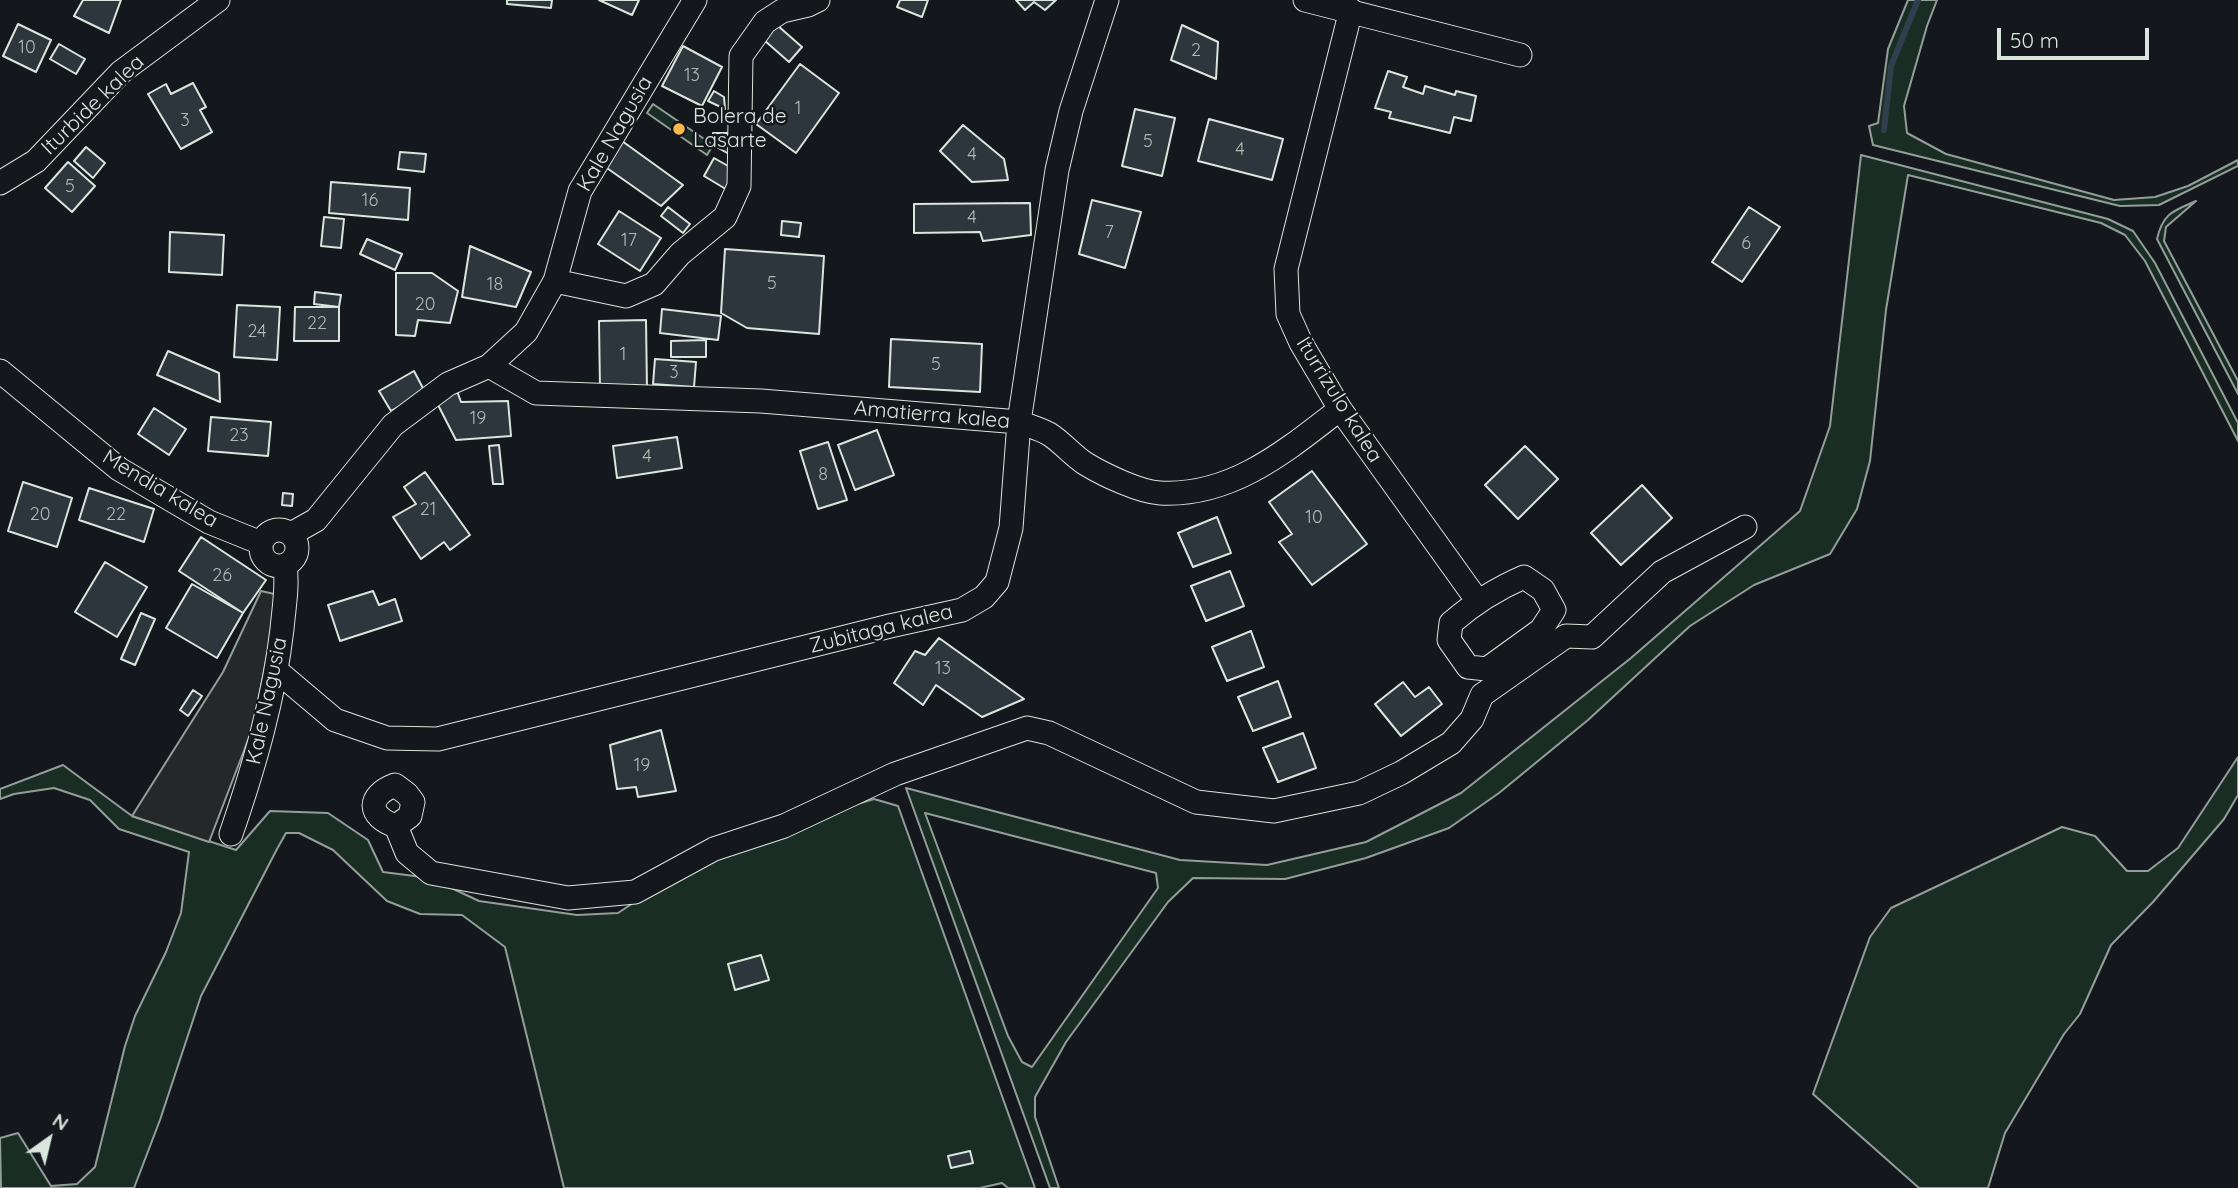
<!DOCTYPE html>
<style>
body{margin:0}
#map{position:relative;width:2238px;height:1188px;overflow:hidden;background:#14181c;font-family:Quicksand,sans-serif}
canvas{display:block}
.north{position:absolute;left:14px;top:1104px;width:70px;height:70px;-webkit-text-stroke:5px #14181c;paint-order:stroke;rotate:34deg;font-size:19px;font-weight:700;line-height:28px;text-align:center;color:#d8e6dc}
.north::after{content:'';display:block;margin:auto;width:24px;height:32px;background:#d8e6dc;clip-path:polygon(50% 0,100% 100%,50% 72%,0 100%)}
.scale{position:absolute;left:1997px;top:28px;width:152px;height:32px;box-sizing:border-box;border:4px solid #d8e6dc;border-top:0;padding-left:9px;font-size:21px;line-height:24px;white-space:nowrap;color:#d8e6dc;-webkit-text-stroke:5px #14181c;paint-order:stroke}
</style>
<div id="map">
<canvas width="2238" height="1188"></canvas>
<div class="north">N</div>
<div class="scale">50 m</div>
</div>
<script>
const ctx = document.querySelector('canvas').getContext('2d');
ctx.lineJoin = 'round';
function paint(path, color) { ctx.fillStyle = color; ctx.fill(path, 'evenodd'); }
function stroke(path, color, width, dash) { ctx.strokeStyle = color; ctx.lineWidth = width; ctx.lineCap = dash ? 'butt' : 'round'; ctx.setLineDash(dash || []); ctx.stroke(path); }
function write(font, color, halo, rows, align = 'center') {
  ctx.font = font + ' Quicksand,sans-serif'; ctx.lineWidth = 5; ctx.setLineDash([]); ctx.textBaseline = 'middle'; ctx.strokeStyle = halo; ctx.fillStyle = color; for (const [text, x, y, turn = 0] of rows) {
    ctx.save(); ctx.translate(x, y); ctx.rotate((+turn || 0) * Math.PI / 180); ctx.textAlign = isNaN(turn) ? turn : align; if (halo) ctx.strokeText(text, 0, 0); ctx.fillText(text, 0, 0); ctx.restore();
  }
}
const green = new Path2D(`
 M1908,0H1937L1927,26L1904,106L1907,133L1946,154L2114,200L2155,197L2188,186L2238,160V166L2159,205L2120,206L1873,145L1869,126L1878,123L1888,49Z
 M653,104L713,145L707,155L647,113Z
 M1861,155L2108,219L2133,231L2155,263L2238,423V441L2145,261L2125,235L2101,223L1908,175L1886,310L1870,461L1857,509L1830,554L1754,585L1690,626L1588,720L1499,793L1449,828L1366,858L1285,879L1193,878L1168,902L1066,1042L1035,1097V1117L1059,1188H1050L906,788L1180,860L1267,865L1366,842L1461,793L1631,658L1800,511L1830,426ZM925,813L1156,873L1158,888L1032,1067L1022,1062L1008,1036Z
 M2196,201L2166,227L2164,241L2238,381V394L2157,239C2163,213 2173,211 2196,201Z
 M2238,757V795L2224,819L2153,902L2111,945L2080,1014L2064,1034L2005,1133L1988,1188H1919L1813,1094L1870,937L1891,908L2062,827L2095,836L2127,871H2148L2178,848Z
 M63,765L132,816L236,850L270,811L328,813L368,840L383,872L430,878L479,901L577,915L618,913L668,880L818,816L874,799L898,806L1035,1188H1008L1002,1183L980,1188H564L505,947L462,915L420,914L387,901L333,850L299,833H286L277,849L201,996L160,1120L134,1188H1L0,1138L18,1133L51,1186L77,1184L95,1167L125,1046L135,1016L166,952L181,913L189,852L119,829L90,800L54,788L14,794L0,799V789Z`);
const parking = new Path2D(`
 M261,591L279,595L253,727L209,842L132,816L223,672Z`);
const stream = new Path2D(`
 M1884,130L1891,66L1918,0`);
const building = new Path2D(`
 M83,0H121L109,33L74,16Z
 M507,0H552L551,8L507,4Z
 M599,0H639L632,15Z
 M900,0H928L922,17L897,7Z
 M1016,0H1056L1045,10L1034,2L1025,10Z
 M18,24L51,40L36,72L3,56Z
 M777,25L802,47L789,62L764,40Z
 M1182,25L1218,42L1216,79L1171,60Z
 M59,44L85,59L76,74L50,59Z
 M683,46L722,67L702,106L662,86Z
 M800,64L839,93L796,153L756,124Z
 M1388,71L1407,77L1403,87L1423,94L1425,86L1455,95L1456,91L1476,96L1471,121L1454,117L1450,133L1389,118L1391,112L1375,108Z
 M193,83L206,107L200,110L212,132L181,149L148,94L166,84L171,94Z
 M714,91L724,97L725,109L708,101Z
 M1135,109L1175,118L1162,176L1122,166Z
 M1209,119L1283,139L1272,180L1198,161Z
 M963,125L1004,159L1008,180L972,182L940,151Z
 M713,133H728L729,154L713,145Z
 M622,141L683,185L661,206L604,166Z
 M86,147L105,163L93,178L74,161Z
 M400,152L426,154L424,172L398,169Z
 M714,158L728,166L729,191L704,176Z
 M68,162L95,186L72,212L45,188Z
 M331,182L410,188L408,220L329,213Z
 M1092,200L1141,212L1125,268L1079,254Z
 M1030,203L1031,235L983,241L980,232L914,233V204Z
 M668,207L690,224L683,233L661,216Z
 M1749,207L1780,227L1742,282L1712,262Z
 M619,211L661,238L640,271L598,244Z
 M324,217L344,219L341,248L321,246Z
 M782,221L801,223L799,237L781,235Z
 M170,232L224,235L222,275L169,272Z
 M367,239L402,254L395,270L360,254Z
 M470,246L531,272L516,307L462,297Z
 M725,249L824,256L819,334L747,328L721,313Z
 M396,273H432L458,291L450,323L418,320L415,336L396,335Z
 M315,292L341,295L339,307L314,304Z
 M237,305L280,307L277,360L234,357Z
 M295,307H339V341H294Z
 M662,309L721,316L718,340L660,333Z
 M646,320L647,390H600L599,321Z
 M891,339L982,344L980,392L889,387Z
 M706,340V357H671V341Z
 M168,351L219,373L220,402L157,375Z
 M655,359L696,362L694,387L653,384Z
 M414,371L425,392L391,411L379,391Z
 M457,391L461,402L508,401L511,436L456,440L436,401Z
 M154,408L186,429L169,455L138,434Z
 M211,417L271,422L268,456L208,451Z
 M877,430L894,475L855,490L838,445Z
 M677,437L682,468L617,478L613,446Z
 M828,442L847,500L818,509L800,451Z
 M499,445L503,484H493L489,446Z
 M1525,446L1558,479L1518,519L1485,485Z
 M1312,471L1367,544L1312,585L1279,542L1292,534L1269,502Z
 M425,472L470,535L450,550L444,542L421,559L393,517L416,504L404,487Z
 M23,482L72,498L57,547L8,531Z
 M1642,485L1672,518L1621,565L1591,533Z
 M89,488L154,509L144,542L79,520Z
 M283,493L293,494L292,506L282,505Z
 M1217,517L1231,553L1193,567L1178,533Z
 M201,537L266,580L243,613L179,571Z
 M105,562L147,587L117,637L75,612Z
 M1230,571L1244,606L1206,621L1191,586Z
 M192,584L243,613L217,658L166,628Z
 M373,591L379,605L395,599L402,621L340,641L328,605Z
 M141,613L155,619L135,665L121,659Z
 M1251,631L1264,667L1227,681L1212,647Z
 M939,638L1024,699L982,717L936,685L923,705L894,683L915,651L925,655Z
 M1278,681L1291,717L1253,731L1238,697Z
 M1403,682L1415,697L1429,687L1442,704L1401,736L1375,704Z
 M193,690L202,696L188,716L180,710Z
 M661,730L676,791L638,797L636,787L617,789L610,745Z
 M1303,733L1316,768L1278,782L1263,748Z
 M761,955L769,980L735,990L728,964Z
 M970,1151L973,1163L951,1168L948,1156Z`);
const minor = new Path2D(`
 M1305,0L1520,55
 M1351,10L1286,269L1288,314L1301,343L1340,409L1477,600
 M0,183L36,161L121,72L218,0
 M555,281L626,296L654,284L680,254L725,217L739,186L741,56L765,22L782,11L808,5L818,0
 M489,366L536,393L761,401L1019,422C1029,426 1040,429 1049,434C1062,442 1073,456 1086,464C1104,475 1140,492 1160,493C1232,497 1287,450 1340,409
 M0,371L119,469L209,522L261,543
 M261 548a18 18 0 1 1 36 0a18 18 0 1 1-36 0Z
 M291,534L316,520L393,425L448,384L489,366L526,332L555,281L580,191L695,0
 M1524,577L1543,590L1554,610L1541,630L1487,669L1468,667L1449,640L1451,623C1474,603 1496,589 1524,577Z
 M277,671L335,720L387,738L438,739L890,626L962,610L984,597L997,582L1011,528L1019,422L1057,170L1071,111L1107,0
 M396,826L410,816L413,802L407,794L395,785C366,796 368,817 396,826L407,853L431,873L568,898L635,892L714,849L784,826L895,774L1027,728L1049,733L1196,802L1274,811L1359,793L1401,773L1451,743L1472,719L1482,695L1566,636L1592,637L1662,572L1745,527
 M231,834C254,767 274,699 282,629C284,607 288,586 285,565`);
const markers = [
 [679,129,7,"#ffb74d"]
];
const numberNames = [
 ["10",27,48],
 ["2",1196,51],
 ["13",692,76],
 ["1",798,109],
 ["3",185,121],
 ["5",1148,142],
 ["4",1240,150],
 ["4",972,155],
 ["5",70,187],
 ["16",370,201],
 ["4",972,218],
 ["7",1109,233],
 ["17",629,241],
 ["6",1746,244],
 ["5",772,284],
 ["18",495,285],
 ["20",425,305],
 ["22",317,324],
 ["24",257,332],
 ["1",623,355],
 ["5",936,365],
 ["3",674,373],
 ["19",478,419],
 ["23",239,436],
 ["4",647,457],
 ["8",823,475],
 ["21",428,510],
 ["20",40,515],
 ["22",116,515],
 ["10",1314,518],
 ["26",222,576],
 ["13",943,669],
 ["19",642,766]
];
const streetNames = [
 ["Iturbide kalea",93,105,-44],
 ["Kale Nagusia",615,134,-60],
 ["Iturrizulo kalea",1339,400,58],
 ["Amatierra kalea",932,415,5],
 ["Mendia kalea",160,489,31],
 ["Zubitaga kalea",881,629,-14],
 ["Kale Nagusia",267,701,-78]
];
const poiNames = [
 ["Bolera de",693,117],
 ["Lasarte",693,141]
];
paint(green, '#1a2d24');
stroke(green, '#939e99', 2);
paint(parking, '#24282b');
stroke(parking, '#939e99', 2);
stroke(stream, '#2f3f4d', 6);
paint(building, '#2c363c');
stroke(building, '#d8e6dc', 2);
stroke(minor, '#d8e6dc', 25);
stroke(minor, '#14181c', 23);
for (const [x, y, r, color] of markers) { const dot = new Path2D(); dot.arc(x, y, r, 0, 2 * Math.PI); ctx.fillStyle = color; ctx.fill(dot); stroke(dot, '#14181c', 2.5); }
write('18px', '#adbab4', null, numberNames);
write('21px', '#d8e6dc', '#14181c', streetNames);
write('21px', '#d8e6dc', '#14181c', poiNames, 'left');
</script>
